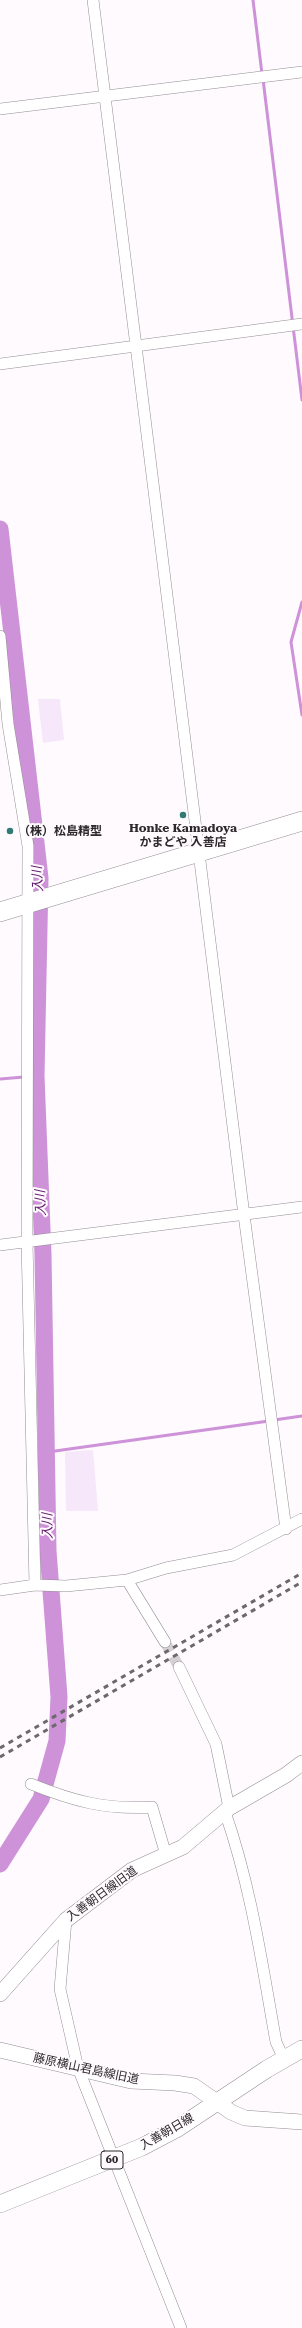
<!DOCTYPE html>
<meta charset="utf-8">
<style>
body{margin:0}
canvas{display:block;background:#fefafe}
</style>
<canvas width="302" height="2328"></canvas>
<script>
const ctx = document.querySelector('canvas').getContext('2d');
ctx.lineJoin = 'round';
function paint(path, color) { ctx.fillStyle = color; ctx.fill(path, 'evenodd'); }
function stroke(path, color, width, dash) { ctx.strokeStyle = color; ctx.lineWidth = width; ctx.lineCap = dash ? 'butt' : 'round'; ctx.setLineDash(dash || []); ctx.stroke(path); }
function write(font, color, halo, rows, align = 'center') {
  ctx.font = font + ' "Roboto Serif","Noto Sans JP",serif'; ctx.lineWidth = 4; ctx.setLineDash([]); ctx.textBaseline = 'middle'; ctx.strokeStyle = halo; ctx.fillStyle = color; for (const [text, x, y, turn = 0] of rows) {
    ctx.save(); ctx.translate(x, y); ctx.rotate((+turn || 0) * Math.PI / 180); ctx.textAlign = isNaN(turn) ? turn : align; if (halo) ctx.strokeText(text, 0, 0); ctx.fillText(text, 0, 0); ctx.restore();
  }
}
const green = new Path2D(`
 M38,699H60L64,740L43,743Z
 M93,1450L98,1511H66L65,1452Z`);
const stream = new Path2D(`
 M253,0L262,74
 M263,79L302,400
 M302,602L291,642L302,715
 M0,1079L36,1076
 M274,1420L302,1416
 M48,1452L269,1421`);
const river = new Path2D(`
 M0,529L40,878L36,1076L43,1255L48,1551L59,1697L57,1741L41,1799L0,1864`);
const streetTunnel = new Path2D(`
 M165,1642L179,1667`);
const street = new Path2D(`
 M93,0L244,1215L286,1529
 M0,109L302,72
 M0,364L302,324
 M0,636L8,724L28,846L27,1242L35,1585
 M0,1245L302,1207
 M127,1580L165,1642
 M0,1590L35,1585L66,1586L127,1580L166,1568L233,1555L302,1519
 M179,1667L216,1744L229,1808
 M31,1784C73,1801 106,1810 152,1807L166,1855
 M225,1812C251,1886 262,1964 276,2042L284,2059
 M66,1920L60,1989L78,2068L181,2328`);
const secondary = new Path2D(`
 M0,1994L66,1920L132,1870L183,1847L229,1808L286,1775L302,1763
 M0,2050L131,2081L175,2083L194,2086L231,2112L245,2118L302,2122`);
const primary = new Path2D(`
 M0,2204L142,2147L178,2128L267,2069L302,2049`);
const highway = new Path2D(`
 M0,912L302,821`);
const rail = new Path2D(`
 M0,1748L302,1573
 M0,1757L302,1582`);
const markers = [
 [183,815,4,"#327a76"],
 [10,831,4,"#327a76"]
];
const shields = [
 [112,2160,22]
];
const shieldNames = [
 ["60",112,2160]
];
const poiNames = [
 ["Honke Kamadoya",183,828],
 ["かまどや 入善店",183,842],
 ["（株）松島精型",18,831,"left"]
];
const streetNames = [
 ["入善朝日線旧道",102,1894,-36],
 ["藤原横山君島線旧道",86,2069,12],
 ["入善朝日線",167,2132,-30]
];
const waterNames = [
 ["入川",38,879,-93],
 ["入川",41,1203,-92],
 ["入川",48,1526,-91]
];
paint(green, '#f7e7fa');
stroke(stream, '#ce92d9', 3);
stroke(river, '#ce92d9', 17);
stroke(streetTunnel, '#d4d0d4', 11, [11, 5.5]);
stroke(street, '#928e93', 12);
stroke(secondary, '#928e93', 16);
stroke(primary, '#928e93', 18);
stroke(highway, '#928e93', 20);
stroke(street, '#fff', 11);
stroke(secondary, '#fff', 15);
stroke(primary, '#fff', 17);
stroke(highway, '#fff', 19);
stroke(rail, '#6b696b', 3, [5, 5]);
for (const [x, y, r, color] of markers) { const dot = new Path2D(); dot.arc(x, y, r, 0, 2 * Math.PI); ctx.fillStyle = color; ctx.fill(dot); stroke(dot, '#fefafe', 1.5); }
for (const [x, y, w] of shields) { const box = new Path2D(); box.roundRect(x - w / 2, y - 9, w, 18, 3); ctx.fillStyle = '#fefafe'; ctx.fill(box); stroke(box, '#2c2a2c', 1); }
write('bold 11px', '#2c2a2c', null, shieldNames);
write('bold 12px', '#2c2a2c', '#fefafe', poiNames);
write('12px', '#2c2a2c', '#fefafe', streetNames);
write('italic 13px', '#5e146b', '#fefafe', waterNames);
</script>
